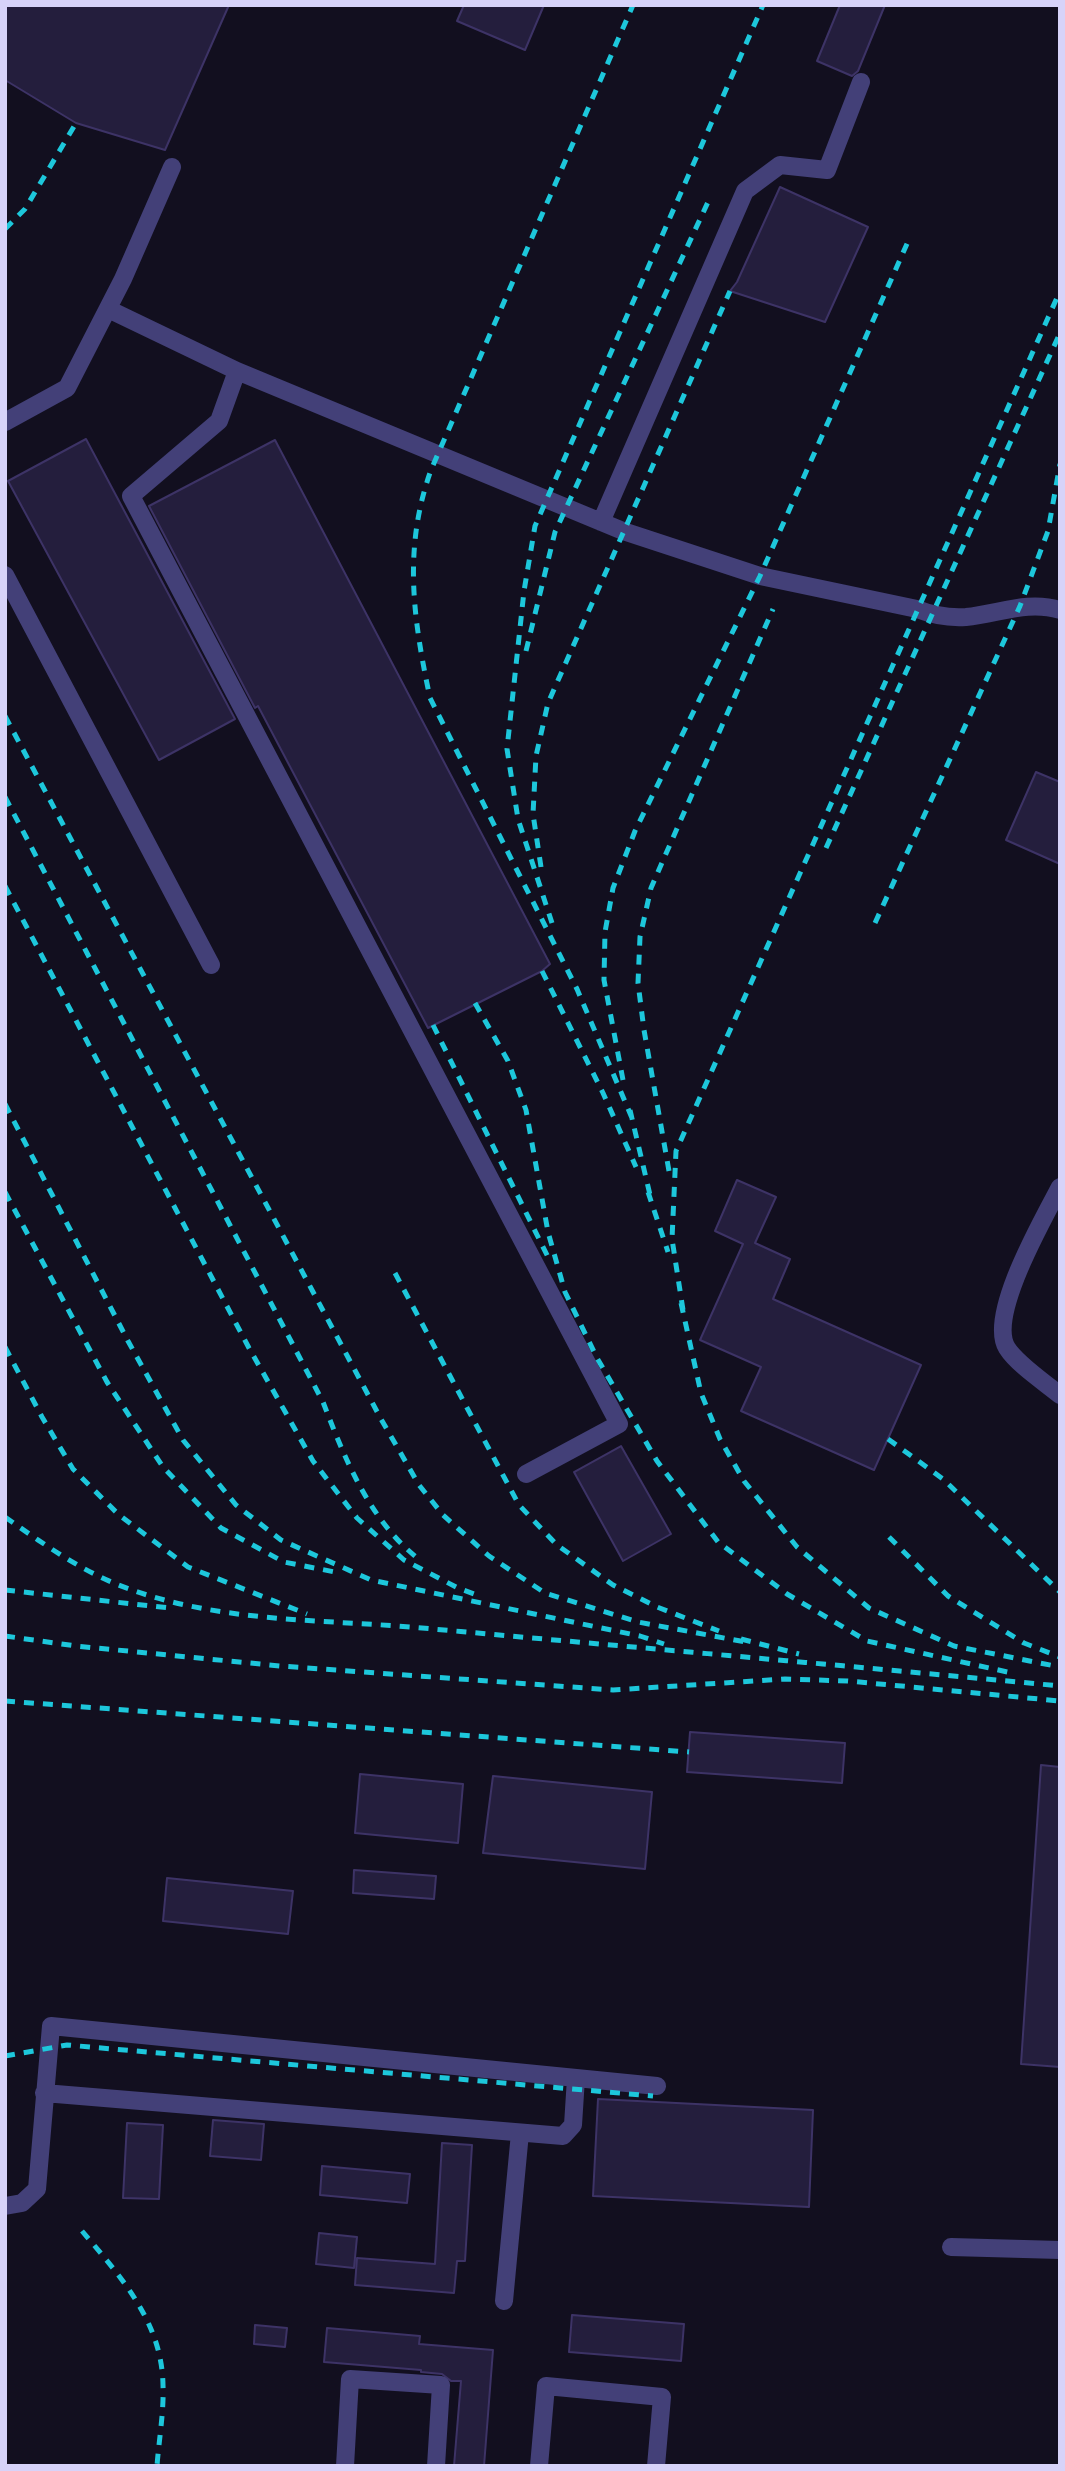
<!DOCTYPE html>
<style>
body{margin:0}
#map{position:relative;width:1065px;height:2471px;overflow:hidden;background:#120f1f;font-family:"DM Sans",sans-serif}
canvas{display:block}
.frame{position:absolute;inset:0;border:7px solid #d7d3f9;pointer-events:none}
</style>
<div id="map">
<canvas width="1065" height="2471"></canvas>
<div class="frame"></div>
</div>
<script>
const ctx = document.querySelector('canvas').getContext('2d');
ctx.lineJoin = 'round';
function paint(path, color) { ctx.fillStyle = color; ctx.fill(path, 'evenodd'); }
function stroke(path, color, width, dash) { ctx.strokeStyle = color; ctx.lineWidth = width; ctx.lineCap = dash ? 'butt' : 'round'; ctx.setLineDash(dash || []); ctx.stroke(path); }
const building = new Path2D(`
 M5,5H229L165,150L76,123L5,80Z
 M464,5H544L525,50L457,21Z
 M840,5H885L858,71L852,76L817,61Z
 M780,187L868,227L825,322L730,291L737,282Z
 M86,439L235,719L159,760L8,481Z
 M275,440L550,964L542,971L428,1028L258,706L255,708L149,506Z
 M1036,772L1060,782V864L1006,840Z
 M737,1180L776,1197L755,1243L790,1259L773,1299L921,1365L874,1470L741,1411L761,1367L700,1340L743,1244L715,1231Z
 M621,1446L671,1534L623,1561L574,1472Z
 M690,1732L845,1743L842,1783L687,1772Z
 M1041,1765L1060,1767V2067L1021,2064Z
 M360,1774L463,1784L458,1843L355,1833Z
 M493,1776L652,1792L645,1869L483,1853Z
 M354,1870L436,1876L434,1899L353,1893Z
 M167,1878L293,1891L288,1934L163,1921Z
 M598,2099L813,2110L809,2207L593,2196Z
 M213,2120L264,2124L261,2160L210,2156Z
 M127,2123L163,2125L159,2199L123,2198Z
 M442,2143L472,2145L465,2261H457L454,2293L355,2285L357,2258L435,2264Z
 M322,2166L410,2174L407,2203L320,2195Z
 M319,2233L357,2237L354,2268L316,2264Z
 M572,2315L684,2324L681,2361L569,2352Z
 M255,2325L287,2328L285,2347L254,2344Z
 M327,2328L420,2336L419,2344L493,2350L484,2466H454L461,2381H451L442,2374L421,2372V2370L324,2362Z`);
const minor = new Path2D(`
 M108,309L237,371L623,531L760,576L917,609C932,615 950,618 966,617C999,614 1027,600 1060,610
 M237,371L219,421L131,496L619,1424L526,1474
 M5,422L67,388L123,279L172,167
 M601,522L745,191L780,165L827,170L861,82
 M5,575L211,965
 M1060,1187C1044,1218 987,1316 1007,1348C1017,1364 1044,1382 1060,1395
 M44,2093L563,2136L573,2125L576,2078
 M5,2206L22,2203L37,2189L51,2026L657,2086
 M951,2247L1060,2250
 M504,2301L520,2133
 M345,2466L350,2379L441,2385L436,2466
 M539,2466L546,2386L662,2397L656,2466`);
const rail = new Path2D(`
 M5,229L25,209L76,123
 M526,651L555,532L708,202
 M5,716L381,1419L419,1485L443,1515L489,1556L545,1593L638,1622L751,1643
 M5,797L323,1402C345,1459 370,1522 420,1560
 M826,848L1060,333
 M541,867L533,814L536,756L548,703L730,291
 M5,886L249,1348L313,1461L357,1518L404,1560L458,1588L477,1595
 M552,923L518,819L507,749L524,591L535,526L763,5
 M875,923L1020,606L1048,531L1060,464
 M542,971L603,1093L636,1167
 M475,1003L508,1061L526,1110L548,1232L565,1292L597,1358L657,1461L718,1542L787,1594L867,1641L1012,1673
 M433,1025L548,1257
 M623,1080L604,980L605,932L613,888L635,831L760,576L910,237
 M5,1104L128,1341L183,1440L236,1505L281,1540L371,1580L640,1636L664,1644
 M630,1110L651,1199
 M632,1118L577,989L430,698C413,618 403,548 431,470L633,5
 M669,1171L644,1030L638,983L640,937L651,888L773,609
 M5,1192L107,1382L163,1467L221,1528L284,1562L340,1573
 M648,1192L668,1252
 M395,1273L519,1505L557,1545L613,1585L657,1607L719,1631
 M681,1303L701,1393L720,1439L744,1481L797,1547L869,1608L954,1646L1060,1667
 M683,1310L672,1239L676,1151L1060,291
 M5,1347L42,1417L73,1469L118,1514L188,1567L307,1614
 M888,1439L943,1479L1060,1592
 M5,1517C45,1545 85,1574 132,1590C228,1624 333,1619 433,1629C642,1648 851,1666 1060,1686
 M889,1537L948,1596L1024,1643L1060,1657
 M5,1590L170,1608
 M5,1636L76,1646L280,1666L613,1690L785,1679L848,1681L1060,1701
 M741,1639L799,1654
 M5,1701L689,1752
 M5,2056L67,2045L653,2096
 M82,2231C121,2277 162,2322 163,2385C164,2412 159,2439 157,2466`);
paint(building, '#241e3d');
stroke(building, '#3d3366', 2);
stroke(minor, '#434078', 18);
stroke(rail, '#1dc7db', 5, [10, 9]);
</script>
